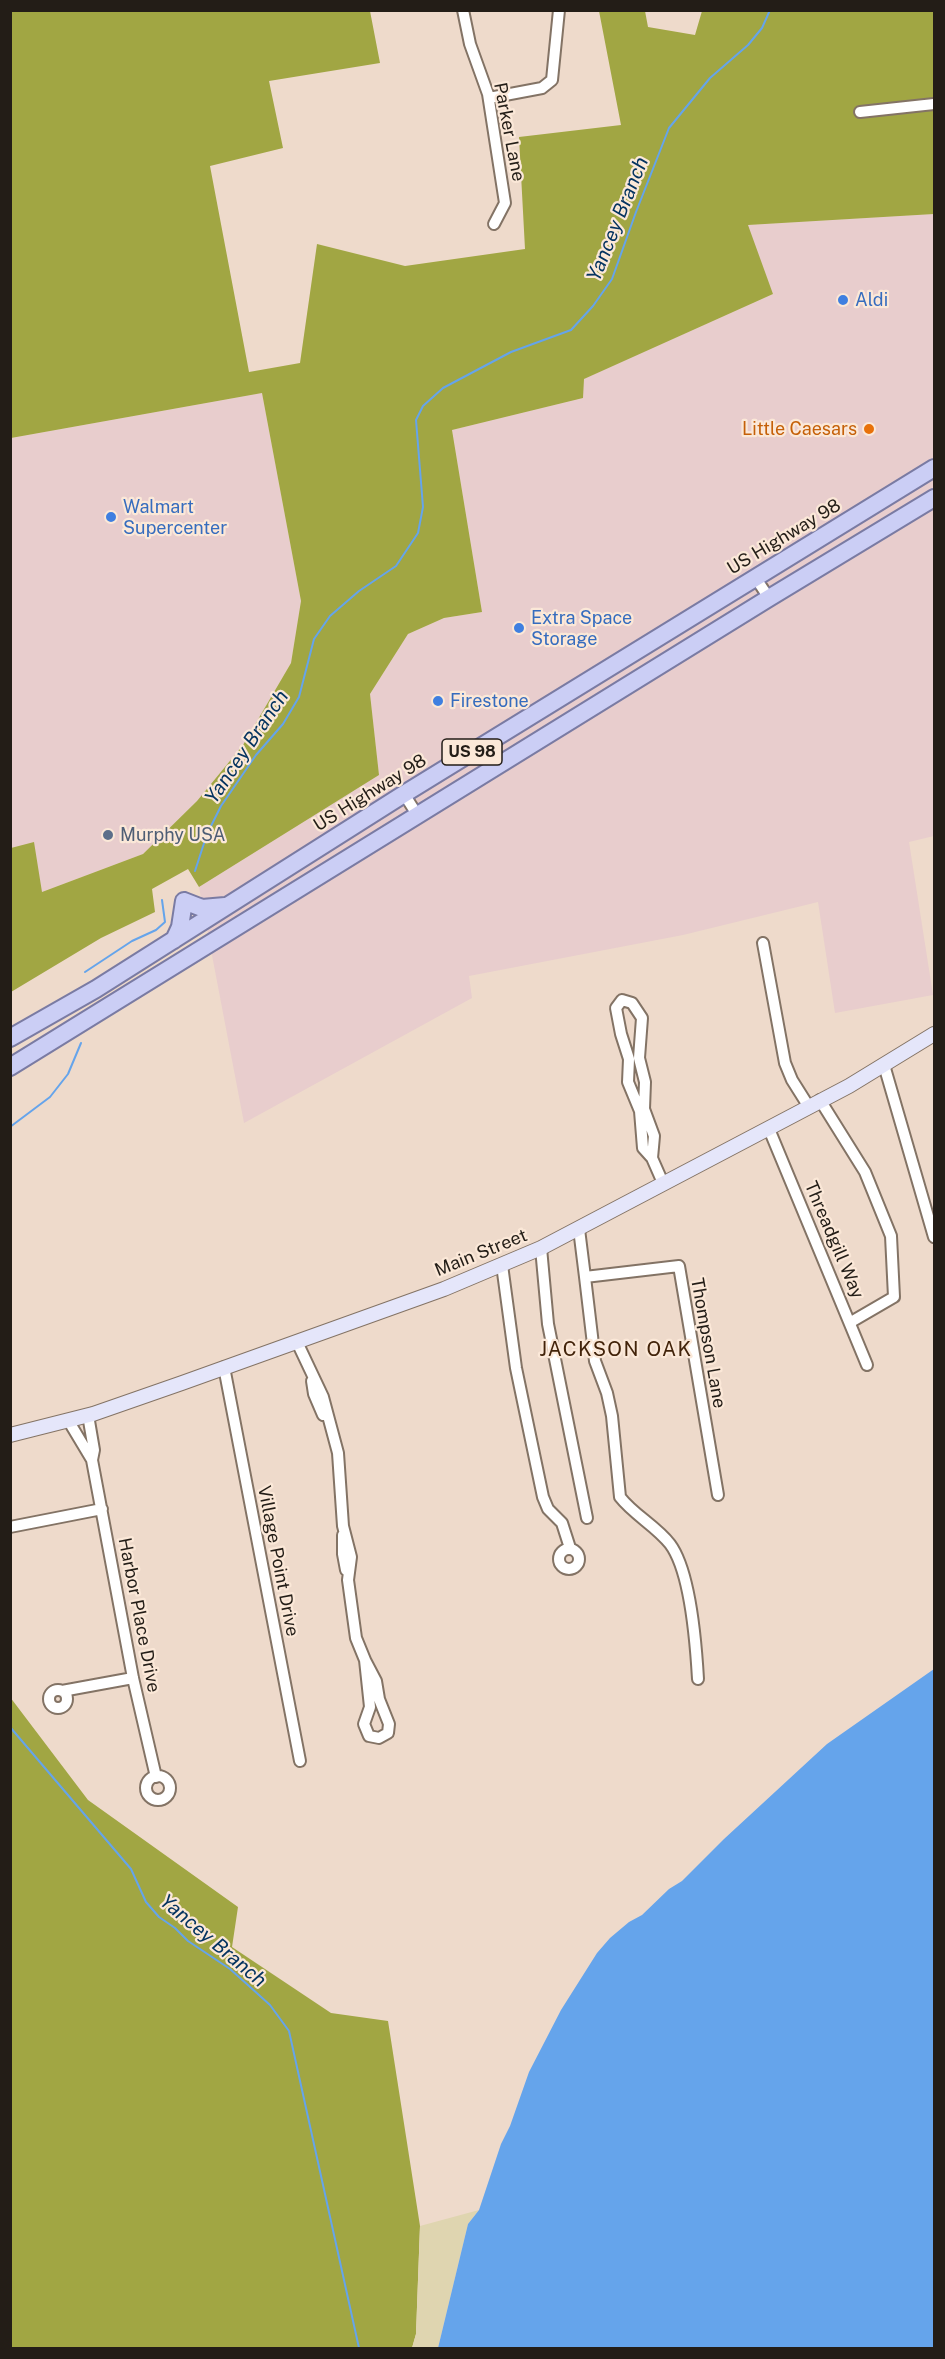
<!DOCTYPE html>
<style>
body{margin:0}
#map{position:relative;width:945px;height:2359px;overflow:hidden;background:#eedacb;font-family:"Public Sans",sans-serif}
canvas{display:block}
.frame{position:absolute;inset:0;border:12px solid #231d17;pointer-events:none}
</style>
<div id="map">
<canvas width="945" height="2359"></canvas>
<div class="frame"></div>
</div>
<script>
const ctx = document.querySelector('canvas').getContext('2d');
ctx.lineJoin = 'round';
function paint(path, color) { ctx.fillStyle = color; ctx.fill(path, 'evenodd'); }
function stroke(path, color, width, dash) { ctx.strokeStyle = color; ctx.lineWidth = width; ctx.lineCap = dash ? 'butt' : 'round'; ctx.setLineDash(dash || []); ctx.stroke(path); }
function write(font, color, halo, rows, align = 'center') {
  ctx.font = font + ' "Public Sans",sans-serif'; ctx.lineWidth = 4.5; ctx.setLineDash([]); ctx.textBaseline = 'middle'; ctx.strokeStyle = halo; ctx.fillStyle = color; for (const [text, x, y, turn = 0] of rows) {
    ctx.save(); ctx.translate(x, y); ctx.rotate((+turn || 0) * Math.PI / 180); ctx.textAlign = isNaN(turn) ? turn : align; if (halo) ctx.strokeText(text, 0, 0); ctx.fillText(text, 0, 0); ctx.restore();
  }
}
const commercial = new Path2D(`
 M934,214V836L909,842L933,995L835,1013L818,902L683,935L469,976L472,998L244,1123L199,887L379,775L370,694L408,634L444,618L482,612L452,430L583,398V379L773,294L747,225Z
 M262,393L301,601L291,663L243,745L197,801L143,854L42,892L11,848V438Z`);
const forest = new Path2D(`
 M11,11H370L380,63L269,81L283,148L210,166L249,372L300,363L317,244L405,266L525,249L519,137L621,125L599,11H645L648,27L695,35L702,11H934V214L748,225L773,294L584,379L583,398L452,430L482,612L444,618L408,634L370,694L379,775L199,887L188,869L152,889L155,912L101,938L11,992V848L34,842L42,892L143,854L197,801L243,745L291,663L301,601L262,393L11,438Z
 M10,1697L88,1800L238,1907L232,1947L331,2013L388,2021L420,2226L416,2334L412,2348H11Z`);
const sand = new Path2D(`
 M479,2210L468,2224L438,2348H412L416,2334L420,2226Z`);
const water = new Path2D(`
 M934,1669V2348H438L468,2224L479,2210L501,2144L510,2126L529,2072L561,2010L597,1953L610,1938L629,1922L642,1915L669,1889L682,1881L724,1839L827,1744Z`);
const stream = new Path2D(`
 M195,871L207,834L221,806L256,755L283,724L299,697L314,639L330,616L359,591L396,566L418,533L423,507L416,420L423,406L443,388L511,352L571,330L593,306L612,279L636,212L669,128L710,78L748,45L762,28L770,10
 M85,972L132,941L156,930L165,922L162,900
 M10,1127L50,1097L68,1074L81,1043
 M10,1727L131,1869L146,1902L159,1917L175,1928L188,1941L230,1969L249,1986L270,2005L289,2031L359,2348`);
const street = new Path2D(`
 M463,10L470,44L488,94L505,203L494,224
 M489,98L542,88L552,80L559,10
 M860,112L934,104
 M755,577L769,598
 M404,794L418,816
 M763,943L785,1063L792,1080L809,1107
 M884,1065L934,1237
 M820,1100L865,1172L891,1236L894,1297L851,1322
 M769,1129L867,1365
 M652,1158L654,1136L644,1109L645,1082L639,1058L642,1018L632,1003L622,1000L616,1008L621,1034L629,1059L628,1082L640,1111L643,1148L652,1158L663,1183
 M579,1229L585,1277L679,1266L718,1495
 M541,1248L548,1324L587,1518
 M502,1265L516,1368L543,1497L548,1509L562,1523L570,1548
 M585,1277L595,1361L607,1393L612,1416L620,1497C634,1515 656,1526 670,1544C691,1572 696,1644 698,1679
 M297,1342L323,1397L338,1453L343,1526L351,1557L348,1580L356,1638L365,1660
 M224,1367L300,1761
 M312,1381L314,1394L323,1415
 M88,1415L94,1450L92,1460L133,1678L156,1777
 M68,1420L92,1460
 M10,1527L102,1509
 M343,1535V1554L346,1570
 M559 1559a10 10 0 1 1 20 0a10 10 0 1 1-20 0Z
 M365,1660L376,1681L379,1699L389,1724L388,1733L379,1738L369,1736L364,1724L370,1707Z
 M49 1699a9 9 0 1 1 18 0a9 9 0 1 1-18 0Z
 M62,1691L133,1678
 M146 1788a12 12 0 1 1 24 0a12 12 0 1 1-24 0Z`);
const secondary = new Path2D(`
 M10,1435L93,1414L182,1383L444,1289L541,1248L849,1086L934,1034`);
const primary = new Path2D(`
 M174,940L180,927L184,901L202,908L225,906
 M10,1038L96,989L404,794L934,468
 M10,1067L769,598L934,498`);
const markers = [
 [843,300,6,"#3f7fe0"],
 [869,429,6,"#e8710a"],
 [111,517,6,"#3f7fe0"],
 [519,628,6,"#3f7fe0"],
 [438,701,6,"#3f7fe0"],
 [108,835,6,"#5c6f8a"]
];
const shields = [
 [472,752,60]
];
const shieldNames = [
 ["US 98",472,752]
];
const streetNames = [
 ["Parker Lane",509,132,79],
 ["US Highway 98",784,537,-31],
 ["US Highway 98",370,793,-32],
 ["Threadgill Way",834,1240,67],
 ["Main Street",481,1253,-22],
 ["Thompson Lane",708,1343,80],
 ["Village Point Drive",278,1561,79],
 ["Harbor Place Drive",139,1615,79]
];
const shopNames = [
 ["Aldi",855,300],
 ["Walmart",123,507],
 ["Supercenter",123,528],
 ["Extra Space",531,618],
 ["Storage",531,639],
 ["Firestone",450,701]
];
const foodNames = [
 ["Little Caesars",857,429]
];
const serviceNames = [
 ["Murphy USA",120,835]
];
const waterNames = [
 ["Yancey Branch",618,219,-68],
 ["Yancey Branch",247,747,-56],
 ["Yancey Branch",213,1941,40]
];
const neighbourhoodNames = [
 ["JACKSON OAK",616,1350]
];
paint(commercial, '#e8cdcd');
paint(forest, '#a1a643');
paint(sand, '#dfd5b0');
paint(water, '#65a4eb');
stroke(stream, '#65a4eb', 2);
stroke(street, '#837365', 14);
stroke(secondary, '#837365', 16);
stroke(primary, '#7a7ba3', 20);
stroke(street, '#fff', 10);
stroke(secondary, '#e5e6fa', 14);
stroke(primary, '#cbcef5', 16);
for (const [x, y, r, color] of markers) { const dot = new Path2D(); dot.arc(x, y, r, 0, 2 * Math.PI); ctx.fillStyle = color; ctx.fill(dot); stroke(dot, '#fbe8d8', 2); }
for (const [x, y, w] of shields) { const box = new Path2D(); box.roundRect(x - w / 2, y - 13, w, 26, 4.5); ctx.fillStyle = '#fbe8d8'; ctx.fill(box); stroke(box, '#231d17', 1.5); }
write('bold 16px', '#231d17', null, shieldNames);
write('18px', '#231d17', '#fbe8d8', streetNames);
write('18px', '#366cbe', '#fbe8d8', shopNames, 'left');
write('18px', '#c56008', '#fbe8d8', foodNames, 'right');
write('18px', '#4e5e75', '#fbe8d8', serviceNames, 'left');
write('italic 20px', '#053460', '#fbe8d8', waterNames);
ctx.letterSpacing = '1.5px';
write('20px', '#42230a', '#fbe8d8', neighbourhoodNames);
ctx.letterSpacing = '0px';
</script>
